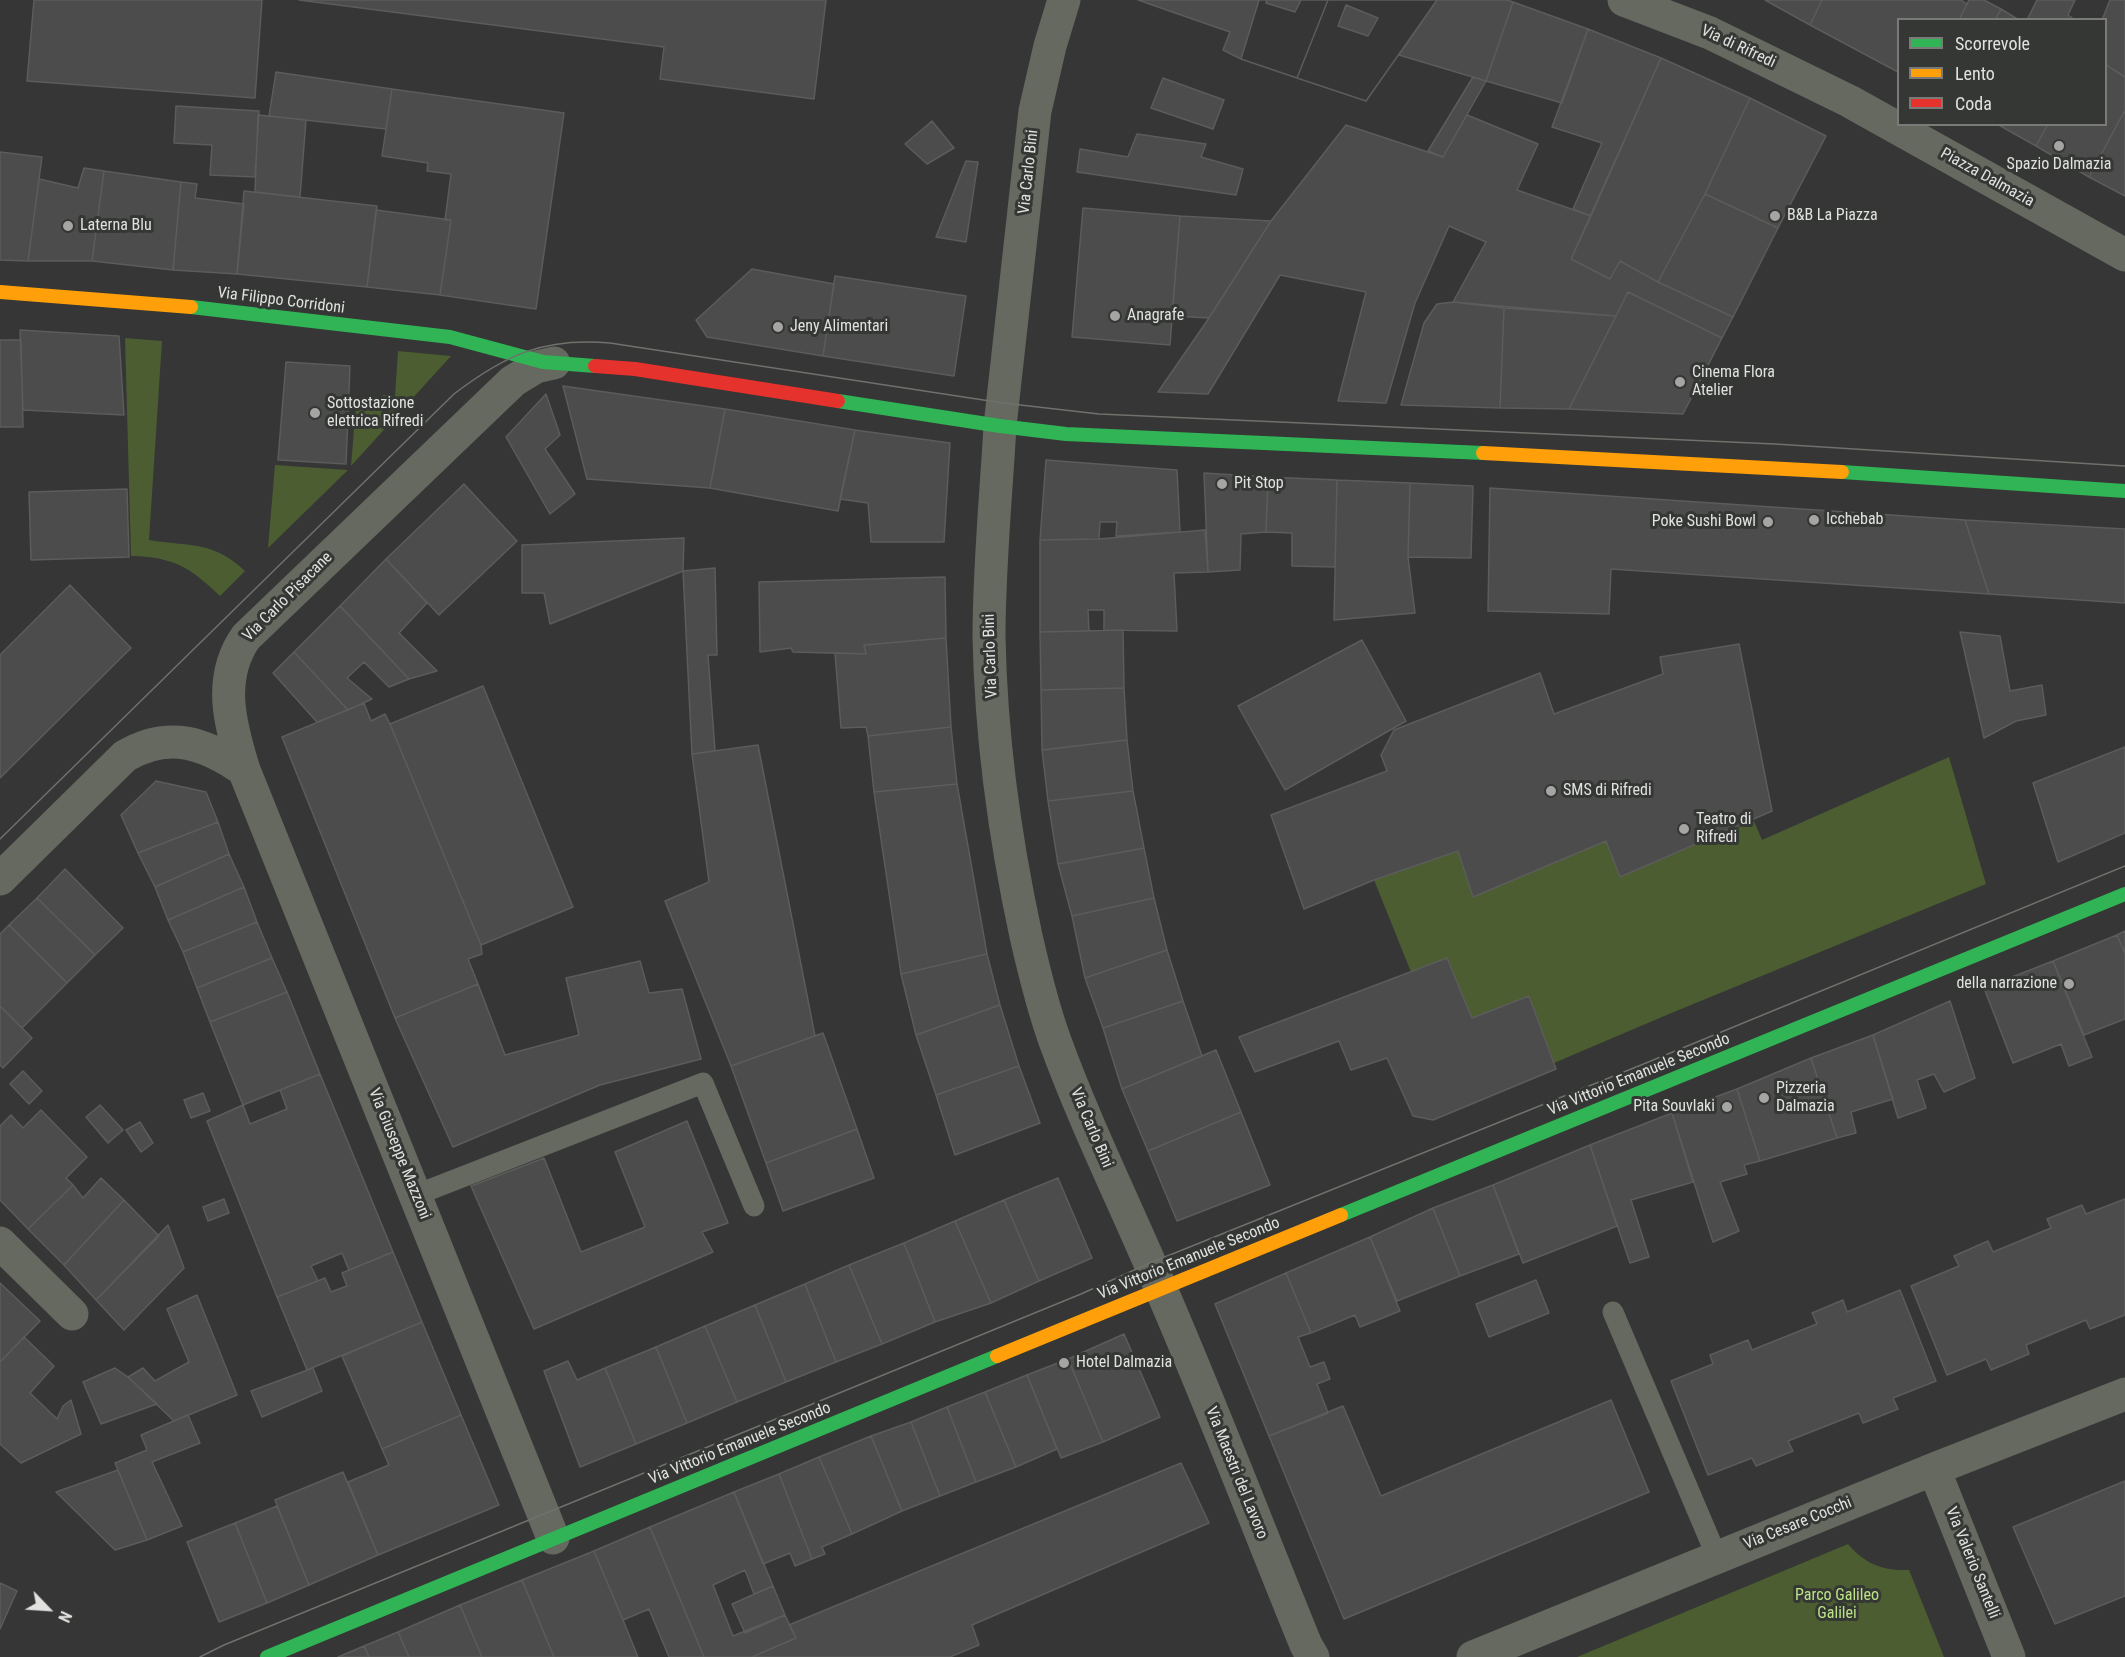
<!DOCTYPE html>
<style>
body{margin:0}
#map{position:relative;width:2125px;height:1657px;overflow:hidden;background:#353635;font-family:"Roboto Condensed",sans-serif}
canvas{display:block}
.legend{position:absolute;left:1897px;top:18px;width:210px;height:108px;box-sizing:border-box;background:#353734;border:2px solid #7a7b79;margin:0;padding:8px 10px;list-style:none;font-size:18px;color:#e1e2e0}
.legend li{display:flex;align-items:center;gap:12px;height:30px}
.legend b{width:30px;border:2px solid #7a7b79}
.north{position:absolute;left:18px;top:1579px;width:60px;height:60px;-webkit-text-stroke:4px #353734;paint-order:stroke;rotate:115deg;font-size:16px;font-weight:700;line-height:24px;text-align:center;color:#e1e2e0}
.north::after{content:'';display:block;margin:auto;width:21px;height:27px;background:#e1e2e0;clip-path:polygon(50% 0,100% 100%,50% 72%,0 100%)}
</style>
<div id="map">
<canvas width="2125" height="1657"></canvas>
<ul class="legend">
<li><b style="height:8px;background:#30b455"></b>Scorrevole</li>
<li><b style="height:8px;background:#ff9f0a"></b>Lento</li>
<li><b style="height:8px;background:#e5322d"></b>Coda</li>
</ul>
<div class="north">N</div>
</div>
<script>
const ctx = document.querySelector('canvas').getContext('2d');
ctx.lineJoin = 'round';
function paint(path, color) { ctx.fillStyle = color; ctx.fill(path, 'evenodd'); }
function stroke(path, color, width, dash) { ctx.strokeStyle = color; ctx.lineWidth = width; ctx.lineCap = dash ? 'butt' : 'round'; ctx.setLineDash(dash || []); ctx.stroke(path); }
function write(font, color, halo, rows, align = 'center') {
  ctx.font = font + ' "Roboto Condensed",sans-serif'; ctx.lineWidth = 6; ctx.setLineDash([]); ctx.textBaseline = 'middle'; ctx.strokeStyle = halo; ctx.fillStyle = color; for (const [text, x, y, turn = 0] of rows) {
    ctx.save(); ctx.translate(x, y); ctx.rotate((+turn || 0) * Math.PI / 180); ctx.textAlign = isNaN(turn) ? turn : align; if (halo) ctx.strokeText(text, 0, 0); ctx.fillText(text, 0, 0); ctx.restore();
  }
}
const green = new Path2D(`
 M125,338L162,341L149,540C190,547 212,540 245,571L220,596C190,567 173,557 131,556Z
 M398,351L451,356L351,466L356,405L382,407L383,395L395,396Z
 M275,465L348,470L268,548Z
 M1949,757L1986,884L1669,1014L1554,1063L1529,996L1472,1018L1411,972L1374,880L1458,851L1473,897L1606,841L1620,876L1754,821L1762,840Z
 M1848,1544C1865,1564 1883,1571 1909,1570L1944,1657H1577Z`);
const building = new Path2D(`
 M34,0H262L255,98L27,81Z
 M299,0H826L814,99L660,79L664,47Z
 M1138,0H1259L1241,59L1223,50L1230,32Z
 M1259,0H1267L1266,3L1295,12L1301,0H1328L1297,78L1241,59Z
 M1259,0H1328L1297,78L1241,59Z
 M1328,0H1437L1366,101L1297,78ZM1346,5L1378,18L1368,36L1338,26Z
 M1328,0H1437L1366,101L1297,78Z
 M1437,0H1507L1513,2L1486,81L1399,55Z
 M1765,0H1822L1810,25Z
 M1822,0H1961L1967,4L1959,20H1898V72L1810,25Z
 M1969,0H1984L2001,9L1995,20H1959Z
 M2037,0H2075L2068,15L2075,20H2027Z
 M2110,0H2125V77L2106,65V20H2102Z
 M1513,2L1588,29L1562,103L1486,81Z
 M2001,9L2019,20H1995Z
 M1588,29L1661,58L1591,216L1573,209L1602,143L1552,127Z
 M1661,58L1750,98L1705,194L1658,282L1620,261L1610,279L1571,259Z
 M2106,65L2125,77V110L2089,177L2036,146L2048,124H2106Z
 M276,72L392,89L386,129L269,116Z
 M1473,77L1486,81L1443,157L1428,151Z
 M1163,78L1224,100L1213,129L1151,108Z
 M392,89L564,113L536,309L440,295L451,220H445L451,174L427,171L428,163L382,156Z
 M1750,98L1826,136L1778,228L1705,194Z
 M176,106L259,111L255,177L210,175L212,145L174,143Z
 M2125,110V196L2089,177Z
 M258,115L306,120L300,197L255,192Z
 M1467,115L1538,144L1517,190L1591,216L1571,259L1610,279L1620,261L1658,282L1733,317L1722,338L1628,292L1616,316L1453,302L1486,242L1449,226L1415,303L1386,403L1338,401L1366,292L1280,275L1208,394L1158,392L1209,318L1271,221L1346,125L1443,157Z
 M932,121L954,148L927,164L905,144Z
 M1997,124H2048L2036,146Z
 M1137,134L1206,144L1201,157L1243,169L1236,195L1077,172L1080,149L1128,157Z
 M0,152L42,157L28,261L0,260Z
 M966,161L978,162L966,242L936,237Z
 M84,168L104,171L92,261H28L39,179L78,188Z
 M104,171L181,182L173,270L92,261Z
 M181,182L197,184L195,198L244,204L237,274L173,270Z
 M244,191L377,206L367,287L237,274Z
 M1705,194L1778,228L1733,317L1658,282Z
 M1083,208L1180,216L1170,345L1072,337Z
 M376,210L451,220L440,295L367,287Z
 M1180,216L1271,221L1209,318L1172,316Z
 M752,269L834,284L823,356L707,337L696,320Z
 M835,276L966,296L954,376L823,356Z
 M1628,292L1722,338L1683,414L1569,409Z
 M1453,302L1504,308L1500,408L1401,405L1424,323L1437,304Z
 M1504,308L1616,316L1569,409L1500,408Z
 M20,330L119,336L124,415L23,410Z
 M0,340H21L23,427H0Z
 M286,362L350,366L346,464L278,460Z
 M563,386L725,409L710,488L587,479Z
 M546,394L560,435L545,449L575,494L550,514L506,437Z
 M725,409L855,430L838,511L710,488Z
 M855,430L950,443L944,542H871L868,503L840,499Z
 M1046,460L1177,470L1180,532L1116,536L1117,522H1100L1099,539L1040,540Z
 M1204,473L1268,477L1266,532L1241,534L1240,570L1208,572Z
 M1268,477L1337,480L1335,567L1292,566V533L1266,532Z
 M1337,480L1410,483L1408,557L1415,613L1334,620Z
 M1410,483L1473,486L1471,558L1408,557Z
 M464,484L517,541L439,615L386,559Z
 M1490,488L1965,520L1989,594L1611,569L1609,614L1488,611Z
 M127,489L129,557L31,560L29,492Z
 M1965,520L2125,529V603L1989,594Z
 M1205,530L1208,572L1174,573L1177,631L1104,630V610H1088L1089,631L1040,632V540L1099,539Z
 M684,538L683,571L550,624L544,593H522V545Z
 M386,559L427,603L399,633L437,671L409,679L340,606Z
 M715,568L717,655H708L715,751L692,754L683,571Z
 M945,577L946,638L864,645L866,654L793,652L791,648L760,652L759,582Z
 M70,585L131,648L0,778V655Z
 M340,606L409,679L389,687L364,662L347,678L372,699L348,710L294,652Z
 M1123,630L1124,688L1041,690L1040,632Z
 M1960,632L2000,636L2010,691L2042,685L2046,715L2016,721L1984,738Z
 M946,638L951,727L868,736L866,727L841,728L835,653L866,654L864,645Z
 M1362,640L1406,721L1285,790L1238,706Z
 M1739,644L1772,811L1620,877L1606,841L1473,897L1458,851L1374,880L1304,909L1271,815L1387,771L1381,755L1394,730L1540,673L1554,714L1663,674L1660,657Z
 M294,652L348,710L317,722L273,673Z
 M483,686L573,907L481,945L390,724Z
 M1124,688L1127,740L1042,750L1041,690Z
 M364,703L371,721L385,714L390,724L481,945L482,954L468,959L478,984L395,1018L282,737Z
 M951,727L957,784L874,792L868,736Z
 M1127,740L1133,791L1048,801L1042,750Z
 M758,745L815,1036L731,1066L665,901L709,882L692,754Z
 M2125,747V833L2058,862L2033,783Z
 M156,781L206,792L218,822L138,853L121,815Z
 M957,784L987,954L901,974L874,792Z
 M1133,791L1144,848L1058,864L1048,801Z
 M218,822L229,854L155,887L138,853Z
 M1144,848L1154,898L1072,916L1058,864Z
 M229,854L244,887L168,920L155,887Z
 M65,869L123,928L95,955L37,898Z
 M244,887L257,922L183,952L168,920Z
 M37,898L95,955L67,983L9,925Z
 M1154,898L1167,950L1085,978L1072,916Z
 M257,922L272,958L197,988L183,952Z
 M9,925L67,983L22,1028L0,1006V934Z
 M2125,931V954L2117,935Z
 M2117,935L2125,954V1019L2084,1035L2053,961Z
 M1167,950L1183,1001L1103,1028L1085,978Z
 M987,954L1000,1005L916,1035L901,974Z
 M272,958L287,992L210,1022L197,988Z
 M1447,958L1472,1018L1529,996L1556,1069L1433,1120L1413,1116L1387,1058L1351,1070L1339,1041L1255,1072L1239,1037Z
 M640,961L649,993L682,989L701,1059L600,1085L453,1147L395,1018L478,984L505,1055L579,1035L566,978Z
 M2053,961L2092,1057L2069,1066L2061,1044L2013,1063L1984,988Z
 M287,992L320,1074L243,1105L210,1022Z
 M1183,1001L1202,1056L1122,1089L1103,1028Z
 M1950,1001L1975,1078L1944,1092L1934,1074L1917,1080L1926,1108L1898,1118L1873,1035Z
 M1000,1005L1019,1066L936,1095L916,1035Z
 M0,1006L32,1038L3,1068L0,1065Z
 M823,1033L857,1129L766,1163L731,1066Z
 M1873,1035L1893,1099L1851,1112L1856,1133L1837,1138L1811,1058Z
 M1216,1050L1241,1112L1148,1151L1122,1089Z
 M1811,1058L1837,1138L1760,1161L1737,1089Z
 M1019,1066L1040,1123L955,1155L936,1095Z
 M23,1071L42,1091L29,1104L10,1084Z
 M320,1074L393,1252L349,1270L342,1253L311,1266L318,1281L277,1297L207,1121L243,1105L250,1124L287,1109L280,1090Z
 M1737,1089L1760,1161L1744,1165L1747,1174L1720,1182L1739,1231L1713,1242L1672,1113Z
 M203,1093L210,1111L191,1118L184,1100Z
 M100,1105L123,1130L108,1143L86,1117Z
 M41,1110L87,1157L66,1178L73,1185L28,1229L0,1200V1126L11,1115L23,1128Z
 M1241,1112L1270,1185L1177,1221L1148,1151Z
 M1672,1113L1693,1182L1631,1200L1649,1257L1630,1263L1590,1145Z
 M687,1121L728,1223L702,1232L713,1252L534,1329L471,1186L544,1158L581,1252L645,1227L615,1152Z
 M140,1122L153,1143L141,1152L126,1130Z
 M857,1129L874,1178L783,1211L766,1163Z
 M1590,1145L1617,1226L1523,1263L1493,1185Z
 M101,1178L124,1200L64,1265L28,1229L73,1185L83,1198Z
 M1058,1178L1092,1258L1039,1281L1004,1200Z
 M1493,1185L1519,1254L1460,1276L1433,1208Z
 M224,1199L229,1213L208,1221L203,1207Z
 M2125,1199V1315L2090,1329L2086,1320L2026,1345L2029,1354L1991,1370L1986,1359L1947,1375L1911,1286L1959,1266L1954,1256L1988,1241L1993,1252L2051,1228L2047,1219L2082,1205L2086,1214Z
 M124,1200L159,1236L96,1300L64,1265Z
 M1004,1200L1039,1281L991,1303L955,1221Z
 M1433,1208L1460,1276L1397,1301L1370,1237Z
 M955,1221L991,1303L935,1322L904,1243Z
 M168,1225L184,1268L124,1330L96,1300Z
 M1370,1237L1400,1311L1360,1327L1355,1315L1311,1333L1286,1273Z
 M904,1243L935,1322L882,1344L849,1265Z
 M393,1252L422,1322L307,1370L277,1297L325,1278L331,1292L347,1286L342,1273Z
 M849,1265L882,1344L836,1362L805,1284Z
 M1286,1273L1311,1333L1298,1337L1310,1367L1324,1362L1330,1379L1317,1384L1328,1413L1269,1436L1215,1304Z
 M1536,1280L1549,1313L1489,1337L1476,1304Z
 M0,1283L40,1321L0,1362Z
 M805,1284L836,1362L786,1382L755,1305Z
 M1900,1290L1936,1381L1893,1398L1898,1409L1863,1423L1859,1413L1788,1441L1793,1451L1756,1466L1752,1458L1708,1475L1671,1381L1713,1364L1710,1355L1748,1340L1752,1350L1817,1324L1812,1313L1843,1300L1847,1312Z
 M197,1295L237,1395L174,1421L128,1377L143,1368L155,1381L189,1362L167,1309Z
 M755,1305L786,1382L737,1402L705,1326Z
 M422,1322L461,1415L382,1449L342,1356Z
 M705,1326L737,1402L687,1423L656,1347Z
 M1124,1334L1160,1417L1103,1442L1068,1359Z
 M24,1337L54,1366L30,1393L57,1419L63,1406L71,1400L81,1434L21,1463L0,1444V1362Z
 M656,1347L687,1423L636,1444L605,1368Z
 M1068,1359L1103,1442L1061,1458L1027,1375Z
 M568,1361L577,1380L605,1368L636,1444L580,1467L544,1371Z
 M115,1368L128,1377L157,1404L101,1424L83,1382Z
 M313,1368L322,1391L262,1417L251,1391Z
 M1027,1375L1057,1449L1016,1467L985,1392Z
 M985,1392L1016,1467L976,1482L947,1407Z
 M1611,1400L1649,1492L1344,1619L1269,1436L1343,1406L1381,1496Z
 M947,1407L976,1482L940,1496L911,1422Z
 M188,1415L200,1443L152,1462L182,1526L147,1540L115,1463L147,1450L141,1435Z
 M461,1415L499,1505L378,1555L348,1482L389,1465L382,1449Z
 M911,1422L940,1496L902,1511L871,1436Z
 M871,1436L902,1511L852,1534L819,1457Z
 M819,1457L852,1534L822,1547L825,1554L812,1559L779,1474Z
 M1181,1463L1209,1523L972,1625L979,1645L950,1657H752L796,1638L789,1625Z
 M118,1470L147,1540L115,1550L56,1492Z
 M343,1472L378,1555L309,1585L275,1500Z
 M779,1474L812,1559L795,1566L790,1553L763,1564L734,1492Z
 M2125,1481V1596L2055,1624L2013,1527Z
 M734,1492L773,1586L754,1594L745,1570L713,1585L733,1636L785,1615L796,1638L752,1657H704L650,1527Z
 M277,1506L309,1585L267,1603L235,1523Z
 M235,1523L267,1603L219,1622L187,1542Z
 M650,1527L704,1657H669L649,1609L623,1620L594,1551Z
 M594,1551L623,1620L638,1657H554L522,1580Z
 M522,1580L554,1657H482L460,1605Z
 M0,1583L17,1591L0,1629Z
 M773,1586L785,1615L745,1633L732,1604Z
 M460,1605L482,1657H409L398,1632Z
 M398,1632L409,1657H369L364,1646Z
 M364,1646L369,1657H338Z`);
const lane = new Path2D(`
 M416,1195L703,1083L754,1206
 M1613,1312L1717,1557`);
const street = new Path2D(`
 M1064,0L1050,46L1035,111L1000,426C996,496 989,567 989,637C991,737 1005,839 1026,936C1034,971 1043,1008 1055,1041C1086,1126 1126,1206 1161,1289C1212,1407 1258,1527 1306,1645L1313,1657
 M1624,0L1710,33L1849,101L2125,255
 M0,879L125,756C169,730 205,743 244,770
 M0,1243L72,1314
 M1934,1469L2009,1657
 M553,1538L244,770C230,725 217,678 246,637L513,381L536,367L554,363
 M1473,1657L1934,1469L2125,1394`);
const fast = new Path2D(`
 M191,307L450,337L543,362L595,366
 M838,401L1000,426L1066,434L1483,453
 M1842,472L2125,491
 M1341,1215L2125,894
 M267,1657L997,1356`);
const slow = new Path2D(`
 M0,292L191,307
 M1483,453L1842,472
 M997,1356L1341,1215`);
const jam = new Path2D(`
 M595,366L635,369L838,401`);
const tram = new Path2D(`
 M0,839L454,394C505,355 544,337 610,343L1003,403L1099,414L1775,444L2125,466
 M200,1657L224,1645L1081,1294L1150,1263L1646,1063L2125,866`);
const markers = [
 [2059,146,6,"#a5a6a4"],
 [1775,216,6,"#a5a6a4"],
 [68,226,6,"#a5a6a4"],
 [1115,316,6,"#a5a6a4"],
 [778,327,6,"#a5a6a4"],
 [1680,382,6,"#a5a6a4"],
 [315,413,6,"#a5a6a4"],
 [1222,484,6,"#a5a6a4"],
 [1814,520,6,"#a5a6a4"],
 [1768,522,6,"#a5a6a4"],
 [1551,791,6,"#a5a6a4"],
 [1684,829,6,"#a5a6a4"],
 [2069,984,6,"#a5a6a4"],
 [1764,1098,6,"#a5a6a4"],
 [1727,1107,6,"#a5a6a4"],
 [1064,1363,6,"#a5a6a4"]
];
const streetNames = [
 ["Via di Rifredi",1738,47,25],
 ["Via Carlo Bini",1029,172,-84],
 ["Piazza Dalmazia",1987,178,29],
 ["Via Filippo Corridoni",281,301,7],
 ["Via Carlo Pisacane",288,597,-45],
 ["Via Carlo Bini",991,656,-92],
 ["Via Vittorio Emanuele Secondo",1639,1075,-22],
 ["Via Carlo Bini",1091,1128,67],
 ["Via Giuseppe Mazzoni",399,1154,68],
 ["Via Vittorio Emanuele Secondo",1189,1259,-22],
 ["Via Vittorio Emanuele Secondo",740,1444,-22],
 ["Via Maestri del Lavoro",1236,1473,68],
 ["Via Cesare Cocchi",1798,1524,-22],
 ["Via Valerio Santelli",1972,1563,68]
];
const poiNames = [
 ["Spazio Dalmazia",2059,165,"center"],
 ["B&B La Piazza",1787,216],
 ["Laterna Blu",80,226],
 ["Anagrafe",1127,316],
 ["Jeny Alimentari",790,327],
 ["Cinema Flora",1692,373],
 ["Atelier",1692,391],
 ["Sottostazione",327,404],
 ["elettrica Rifredi",327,422],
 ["Pit Stop",1234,484],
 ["Icchebab",1826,520],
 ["Poke Sushi Bowl",1756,522,"right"],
 ["SMS di Rifredi",1563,791],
 ["Teatro di",1696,820],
 ["Rifredi",1696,838],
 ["della narrazione",2057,984,"right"],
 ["Pizzeria",1776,1089],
 ["Dalmazia",1776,1107],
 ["Pita Souvlaki",1715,1107,"right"],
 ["Hotel Dalmazia",1076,1363]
];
const parkNames = [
 ["Parco Galileo",1837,1596],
 ["Galilei",1837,1614]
];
paint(green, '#4b5d31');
paint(building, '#4b4c4b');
stroke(building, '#5c5c5b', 1.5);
stroke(lane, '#656960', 21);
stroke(street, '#656960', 33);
stroke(fast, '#30b455', 14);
stroke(slow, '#ff9f0a', 14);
stroke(jam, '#e5322d', 14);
stroke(tram, '#6f716c', 1.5);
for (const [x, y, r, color] of markers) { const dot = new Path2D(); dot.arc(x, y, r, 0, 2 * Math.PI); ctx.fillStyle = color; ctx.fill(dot); stroke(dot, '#353734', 2); }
write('16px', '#e1e2e0', '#353734', streetNames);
write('16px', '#e1e2e0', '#353734', poiNames, 'left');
write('16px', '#bbe385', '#353734', parkNames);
</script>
